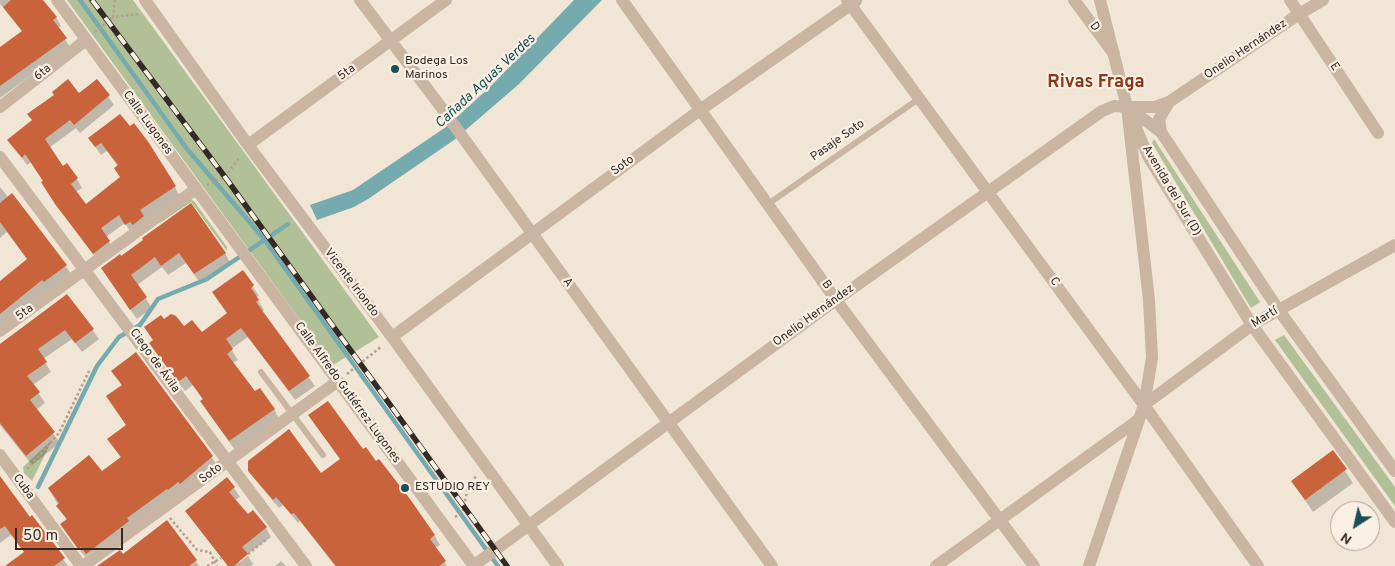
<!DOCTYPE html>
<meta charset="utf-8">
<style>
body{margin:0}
#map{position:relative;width:1395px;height:566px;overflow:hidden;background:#f1e5d6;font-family:Overpass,sans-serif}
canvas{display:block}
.north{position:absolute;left:1330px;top:501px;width:50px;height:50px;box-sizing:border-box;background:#f9efe2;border:1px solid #aaa096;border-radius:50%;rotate:215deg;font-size:14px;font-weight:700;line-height:20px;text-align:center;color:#332a25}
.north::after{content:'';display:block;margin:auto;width:18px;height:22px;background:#1a5055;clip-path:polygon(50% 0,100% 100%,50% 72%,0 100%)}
.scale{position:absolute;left:15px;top:528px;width:108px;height:22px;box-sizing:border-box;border:2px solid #332a25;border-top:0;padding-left:6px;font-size:15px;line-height:18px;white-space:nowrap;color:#332a25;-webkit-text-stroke:4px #f9efe2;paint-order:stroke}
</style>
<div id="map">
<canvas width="1395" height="566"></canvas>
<div class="north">N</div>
<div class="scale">50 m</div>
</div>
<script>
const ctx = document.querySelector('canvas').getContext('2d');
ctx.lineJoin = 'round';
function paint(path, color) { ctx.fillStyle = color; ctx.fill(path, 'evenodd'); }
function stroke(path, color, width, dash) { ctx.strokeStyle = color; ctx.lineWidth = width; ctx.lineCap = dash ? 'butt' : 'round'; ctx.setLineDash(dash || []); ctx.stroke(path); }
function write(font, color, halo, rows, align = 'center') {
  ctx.font = font + ' Overpass,sans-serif'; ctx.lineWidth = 4.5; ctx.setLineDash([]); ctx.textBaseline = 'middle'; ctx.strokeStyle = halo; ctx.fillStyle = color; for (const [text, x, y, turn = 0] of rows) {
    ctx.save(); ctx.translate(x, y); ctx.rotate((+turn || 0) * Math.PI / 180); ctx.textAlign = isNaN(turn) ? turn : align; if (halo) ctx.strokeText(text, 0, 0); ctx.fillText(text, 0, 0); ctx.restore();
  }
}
const green = new Path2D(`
 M67,0H133L379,337L333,365Z
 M1154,139L1260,302L1251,308L1152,143Z
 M190,199L194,201L227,247V251L191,202L160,223L158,221Z
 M1284,335L1395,487V506L1275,340Z
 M52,440L32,481L24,473L23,467Z`);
const water = new Path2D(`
 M574,0H602L519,84L454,140L368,199L354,207L317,220L310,205L353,190L446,127L490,87Z`);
const shadow = new Path2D(`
 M0,0H41L56,17L61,26L58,28L70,47L0,98V48L23,32L0,4Z
 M97,80L114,105L80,133L76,128L49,148L63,168L67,165L77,179L82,188L76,192L86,206L121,178L118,166L107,151L101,155L89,138L129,128L148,143L180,196L131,233L125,223L106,237L114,250L99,262L48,191L44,181L31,162L27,165L9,140L79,95Z
 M0,187L9,198L12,195L26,211L72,275L0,329V282L28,260L7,232L0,238Z
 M145,241L225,253L231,264L201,284L186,263L168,275L162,267L137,285L152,308L137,319L109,279L121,258Z
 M243,272L259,296L256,297L264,310L262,312L315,386L295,400L248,337L231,349L238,360L233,363L254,393L274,409L279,419L235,450L207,411L203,400L193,385L185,391L156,353L154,341L164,321L201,334L228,314L214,293Z
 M67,295L99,339L82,352L72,339L43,359L51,372L33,385L45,403L36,410L60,443L32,465L0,425V344Z
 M136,354L218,466L85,557L68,534L67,521L49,489L102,473L121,458L109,440L127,426L107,397L122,386L113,371Z
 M310,415L362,451L434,535L440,545L435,548L447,566H335L300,521L298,523L283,505L279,508L253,477L248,467L249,461L321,475L341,460Z
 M1332,452L1353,483L1313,512L1292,481Z
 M0,478L29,519L32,517L68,566H8L25,553L11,535L0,543Z
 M234,488L240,497L235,500L248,516L266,528L271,537L238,561L239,563L248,556L253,564L251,566H228L187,511Z
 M167,521L199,566H100L123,556Z
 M281,561L286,566H275Z`);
const stream = new Path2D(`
 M80,0L187,149L264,239L498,566
 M38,487L97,366L119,337L140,325L158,299L207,279L288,224`);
const building = new Path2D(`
 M11,0H43L57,17L53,20L67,38L0,86V47L22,31L3,7Z
 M68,79L79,93L97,79L110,95L74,125L70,120L45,139L63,166L67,163L78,178L71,184L86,204L120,177L114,168L118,165L101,143L95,147L88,138L120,114L130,126L134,123L149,143L176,186L140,210L144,216L133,225L130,222L125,225L119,215L101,228L110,241L93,254L55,204L41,182L43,181L25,154L22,158L7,140L32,120L27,114L54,95L52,92Z
 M12,193L67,265L44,282L42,280L0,314V281L27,259L0,222V203Z
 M191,203L226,253L194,274L179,253L161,266L155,257L131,275L147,297L130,310L101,268L120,254L121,256L143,240L142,238Z
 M243,270L254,285L251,288L259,300L256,302L310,376L289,391L241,328L226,339L233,349L227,354L255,391L260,388L275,409L229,441L200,401L203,399L186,376L178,382L149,343L153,340L144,327L161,315L164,319L171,314L176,316L184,326L192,320L202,332L227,313L212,292Z
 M67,294L94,329L75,343L65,330L38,349L47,362L27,376L40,392L30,400L55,432L26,456L0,423V344Z
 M136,352L213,456L180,484L178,482L168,490L167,489L127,518L129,521L86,554L81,547L78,549L60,524L67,519L56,506L59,503L48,488L89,455L102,471L121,457L107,439L126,425L106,396L122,385L111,371Z
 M328,401L363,449L366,447L376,461L379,459L410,499L435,535L430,539L446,561L439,566H336L294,513L291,514L276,497L273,500L248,471V461L289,429L321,473L340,459L308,415Z
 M1333,450L1347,469L1305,500L1291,481Z
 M0,476L30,517L32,515L65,558L54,566H5L24,552L5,526L0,529Z
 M227,477L235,487L229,492L248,514L253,510L267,527L242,547L248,554L234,566H228L185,511Z
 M167,520L197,560L189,566H97L120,550L123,554Z`);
const path = new Path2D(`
 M115,0L113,17L140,14
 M95,32L113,17
 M207,185L225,177L240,157
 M347,374L382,346
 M27,469L59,433L89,371
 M455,517L463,511L468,487L477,475
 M170,518L197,550L210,552L217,566
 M248,554L268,538
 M207,566L221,558`);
const service = new Path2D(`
 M768,204L920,98
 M261,372L323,455`);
const minor = new Path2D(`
 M57,0L474,566
 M145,0L248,145L392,337L558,566
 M360,0L441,107L772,566
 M622,0L836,300L1034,566
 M847,0L1144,405L1258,566
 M1074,0L1114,54
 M1290,0L1378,133
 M0,107L86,40
 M1127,107H1155L1169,102L1299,14L1323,0
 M1161,132L1159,119L1169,102
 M248,145L446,0
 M0,157L306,566
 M0,331L196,189
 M392,337L700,110L856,1
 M1144,405L1252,325L1395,245
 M0,455L81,566
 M83,566L338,381
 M936,566L1138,420`);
const tertiary = new Path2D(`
 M1127,107L1161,132L1278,309L1395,471
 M1134,123L1148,156L1252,325L1395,522
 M473,566L836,300L1102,111L1114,106L1127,107
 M1089,566L1144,405L1152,358L1149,300L1127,107L1100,0`);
const rail = new Path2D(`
 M92,0L225,177L507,566`);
const markers = [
 [395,69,5,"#1a5055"],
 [405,488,5,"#1a5055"]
];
const streetNames = [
 ["D",1094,27,53],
 ["Onelio Hernández",1246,50,-34],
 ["E",1334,67,57],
 ["6ta",43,73,-38],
 ["5ta",347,73,-36],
 ["Calle Lugones",147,123,54],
 ["Pasaje Soto",838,141,-35],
 ["Soto",623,166,-36],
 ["Avenida del Sur (D)",1171,191,59],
 ["C",1054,282,54],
 ["Vicente Iriondo",351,283,53],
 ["A",567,283,54],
 ["B",826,285,55],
 ["5ta",25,313,-36],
 ["Onelio Hernández",814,316,-36],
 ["Martí",1265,318,-32],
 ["Ciego de Ávila",154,361,54],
 ["Calle Alfredo Gutiérrez Lugones",347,393,54],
 ["Soto",211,474,-36],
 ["Cuba",23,487,54]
];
const poiNames = [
 ["Bodega Los",405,62],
 ["Marinos",405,76],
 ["ESTUDIO REY",415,488]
];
const waterNames = [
 ["Cañada Aguas Verdes",486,82,-43]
];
const districtNames = [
 ["Rivas Fraga",1096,83]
];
paint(green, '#b1c096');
paint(water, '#75aaaf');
paint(shadow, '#0003');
stroke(stream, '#75aaaf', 4.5);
paint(building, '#c9633c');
stroke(path, '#b59f8d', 2.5, [2.5, 2.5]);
stroke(service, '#c9b5a2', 6);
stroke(minor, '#c9b5a2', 12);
stroke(tertiary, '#c9b5a2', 12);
stroke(rail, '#332a25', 5.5);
stroke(rail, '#f9efe2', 4, [11]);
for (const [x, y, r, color] of markers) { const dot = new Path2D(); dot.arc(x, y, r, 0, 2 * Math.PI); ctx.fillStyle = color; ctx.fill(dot); stroke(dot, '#f9efe2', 2); }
write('12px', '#332a25', '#f9efe2', streetNames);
write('12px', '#332a25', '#f9efe2', poiNames, 'left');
write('italic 14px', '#1a5055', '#f9efe2', waterNames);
write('bold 18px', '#84381c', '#f9efe2', districtNames);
</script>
